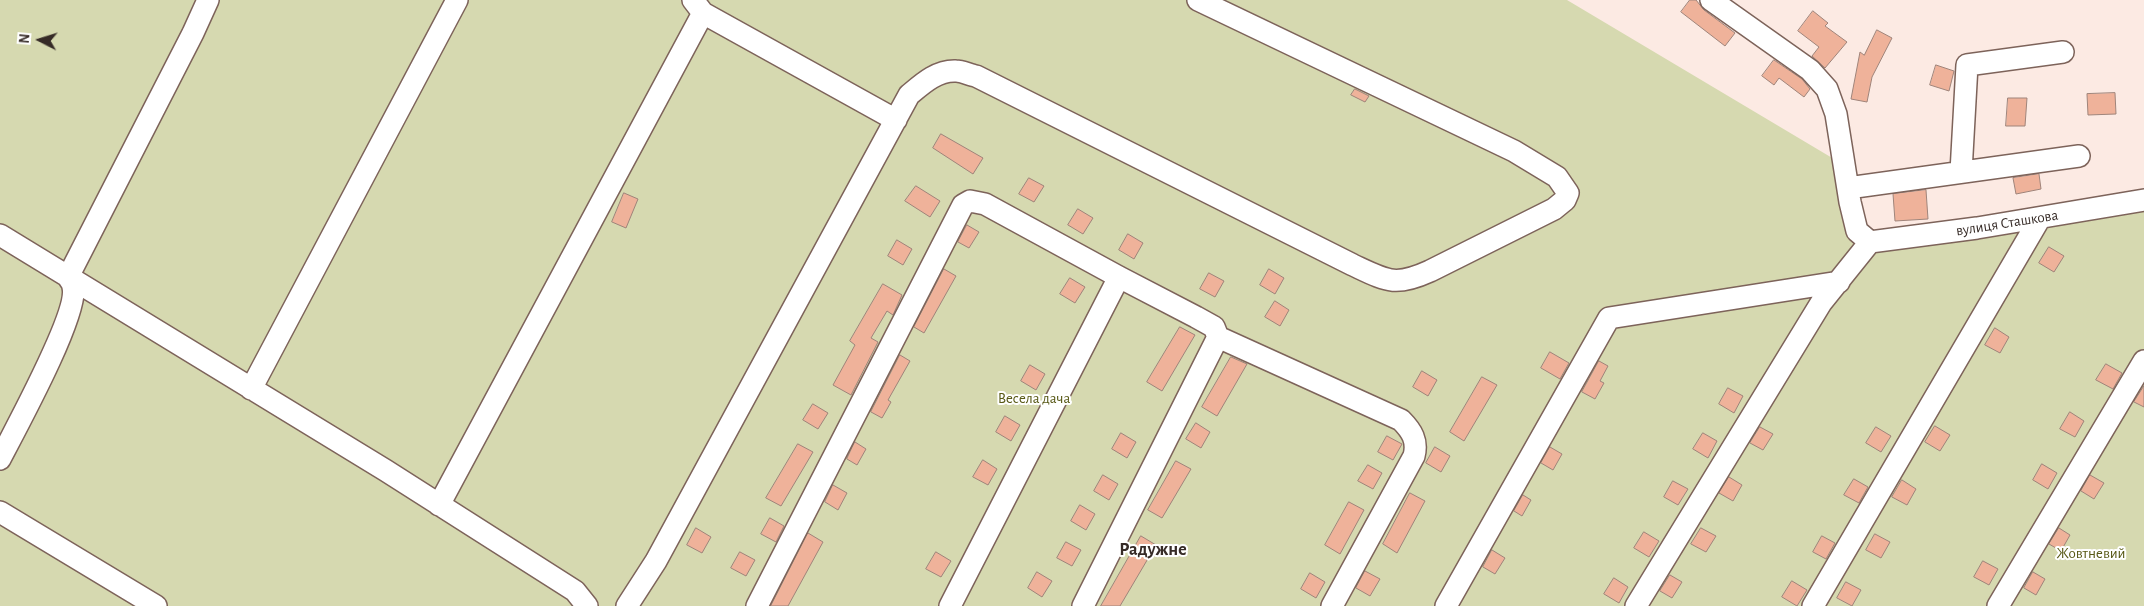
<!DOCTYPE html>
<meta charset="utf-8">
<style>
body{margin:0}
#map{position:relative;width:2144px;height:606px;overflow:hidden;background:#fceae3;font-family:"Alegreya Sans",sans-serif}
canvas{display:block}
.north{position:absolute;left:15px;top:15px;width:50px;height:50px;-webkit-text-stroke:4px #fff;paint-order:stroke;rotate:275deg;font-size:14px;font-weight:700;line-height:20px;text-align:center;color:#362b27}
.north::after{content:'';display:block;margin:auto;width:18px;height:22px;background:#362b27;clip-path:polygon(50% 0,100% 100%,50% 72%,0 100%)}
</style>
<div id="map">
<canvas width="2144" height="606"></canvas>
<div class="north">N</div>
</div>
<script>
const ctx = document.querySelector('canvas').getContext('2d');
ctx.lineJoin = 'round';
function paint(path, color) { ctx.fillStyle = color; ctx.fill(path, 'evenodd'); }
function stroke(path, color, width, dash) { ctx.strokeStyle = color; ctx.lineWidth = width; ctx.lineCap = dash ? 'butt' : 'round'; ctx.setLineDash(dash || []); ctx.stroke(path); }
function write(font, color, halo, rows, align = 'center') {
  ctx.font = font + ' "Alegreya Sans",sans-serif'; ctx.lineWidth = 4; ctx.setLineDash([]); ctx.textBaseline = 'middle'; ctx.strokeStyle = halo; ctx.fillStyle = color; for (const [text, x, y, turn = 0] of rows) {
    ctx.save(); ctx.translate(x, y); ctx.rotate((+turn || 0) * Math.PI / 180); ctx.textAlign = isNaN(turn) ? turn : align; if (halo) ctx.strokeText(text, 0, 0); ctx.fillText(text, 0, 0); ctx.restore();
  }
}
const green = new Path2D(`
 M0,0H1567L1844,165L1870,242L2144,200V606H0Z`);
const building = new Path2D(`
 M1690,0H1696L1704,10L1735,33L1725,46L1681,12Z
 M1813,11L1828,23L1825,26L1847,42L1825,68L1812,56L1819,47L1798,31Z
 M1877,30L1892,38L1872,77L1867,102L1851,99L1860,52L1864,55Z
 M1774,60L1802,79L1810,89L1804,97L1779,78L1774,85L1762,76Z
 M1936,65L1954,71L1949,91L1930,85Z
 M1355,89L1369,96L1365,102L1351,95Z
 M2115,93L2116,114L2088,115L2087,94Z
 M2008,98H2027L2025,126H2006Z
 M941,134L983,158L973,174L933,148Z
 M2039,174L2041,189L2016,194L2013,178Z
 M1029,178L1044,186L1034,202L1019,194Z
 M916,186L940,201L930,217L905,201Z
 M1926,190L1928,219L1895,221L1893,194Z
 M624,193L638,199L626,228L612,222Z
 M1078,209L1093,218L1083,234L1068,225Z
 M967,225L979,232L969,248L958,242Z
 M1128,234L1143,243L1134,259L1119,250Z
 M897,240L912,249L903,265L888,256Z
 M2049,247L2064,256L2054,272L2039,263Z
 M944,269L956,276L924,333L914,327Z
 M1269,269L1284,278L1275,294L1260,285Z
 M1209,273L1224,281L1215,297L1200,289Z
 M1070,278L1085,287L1075,303L1060,294Z
 M883,284L902,295L893,315L887,311L871,338L878,342L851,395L833,385L855,345L850,341Z
 M1275,301L1289,310L1280,326L1265,317Z
 M1180,327L1195,335L1162,391L1147,382Z
 M1995,328L2009,337L2000,353L1985,345Z
 M1550,352L1569,363L1560,379L1541,368Z
 M900,355L910,361L888,400L891,402L882,418L871,412Z
 M1231,357L1247,364L1217,416L1202,407Z
 M1599,361L1608,366L1600,381L1604,383L1595,399L1582,392Z
 M2106,364L2122,373L2113,389L2096,380Z
 M1030,365L1045,374L1036,390L1021,381Z
 M1422,371L1437,380L1428,396L1413,387Z
 M1482,377L1497,385L1464,441L1450,432Z
 M2144,386V407L2134,402Z
 M1728,388L1743,396L1734,413L1719,404Z
 M813,404L828,413L818,429L803,420Z
 M2070,412L2084,421L2075,437L2060,429Z
 M1005,416L1020,425L1011,441L996,432Z
 M1196,423L1210,432L1201,448L1186,439Z
 M1935,426L1950,435L1940,451L1925,442Z
 M1760,427L1773,434L1763,450L1750,443Z
 M1876,427L1891,436L1881,452L1866,443Z
 M1121,433L1136,442L1127,458L1112,449Z
 M1703,433L1717,441L1708,458L1693,449Z
 M1387,436L1402,444L1393,460L1378,452Z
 M855,442L866,449L857,465L847,459Z
 M798,444L813,452L781,506L766,498Z
 M1435,447L1450,456L1441,472L1426,463Z
 M1550,447L1562,454L1553,470L1541,463Z
 M983,460L997,469L988,485L973,477Z
 M1176,461L1191,469L1162,518L1148,510Z
 M2042,464L2057,473L2048,489L2033,480Z
 M1368,465L1382,473L1373,489L1358,481Z
 M1103,475L1118,484L1109,500L1094,491Z
 M2090,475L2104,483L2094,499L2081,491Z
 M1729,477L1742,485L1733,501L1719,493Z
 M1854,479L1868,487L1859,503L1844,495Z
 M1902,480L1916,489L1907,505L1892,497Z
 M1673,481L1688,489L1678,505L1664,497Z
 M833,485L847,493L838,510L825,502Z
 M1410,493L1425,501L1397,553L1383,544Z
 M1523,495L1531,500L1522,516L1514,511Z
 M1349,502L1364,510L1340,554L1325,545Z
 M1080,505L1095,514L1086,530L1071,521Z
 M770,518L784,526L776,542L761,534Z
 M696,528L711,537L702,553L687,545Z
 M1701,528L1716,536L1706,552L1691,544Z
 M2059,528L2070,535L2061,551L2049,544Z
 M1644,532L1659,541L1649,557L1634,548Z
 M808,533L823,542L788,606H771Z
 M1875,534L1890,542L1881,558L1866,550Z
 M1141,536L1156,545L1133,584L1120,606H1101Z
 M1822,536L1835,543L1826,559L1813,552Z
 M1066,542L1081,550L1072,566L1057,558Z
 M1492,550L1505,558L1495,574L1483,567Z
 M740,552L755,560L746,576L731,568Z
 M936,552L951,561L941,577L926,569Z
 M1983,561L1998,569L1989,585L1974,577Z
 M1365,571L1380,579L1370,596L1356,588Z
 M1037,572L1052,581L1042,597L1028,588Z
 M2033,572L2045,579L2036,595L2024,588Z
 M1310,573L1325,582L1316,598L1301,589Z
 M1670,575L1682,582L1672,598L1660,591Z
 M1614,578L1628,587L1619,603L1604,594Z
 M1792,581L1807,590L1797,606L1782,597Z
 M1846,582L1861,590L1852,606L1837,598Z`);
const minor = new Path2D(`
 M693,0L703,13L896,120
 M1711,0L1810,70L1827,89L1836,114L1850,202L1857,231L1870,242
 M1961,172L1967,65L2063,52
 M1848,188L2079,156
 M0,235L385,470L575,591L587,606
 M1870,242L1977,228L2144,200
 M1218,337L1401,420C1412,431 1418,441 1414,456L1332,606
 M251,389L457,0
 M0,459C15,430 79,313 73,287C73,284 70,280 68,277L193,33L208,0
 M439,505L703,13
 M0,512L156,606
 M627,606L656,561L909,95C922,84 937,70 956,71C962,71 970,75 976,76L1353,265C1387,281 1395,287 1430,271L1554,209L1565,200L1568,193L1557,177L1514,151L1198,0
 M757,606L963,205L970,201L985,204L1119,277L1196,317L1214,327L1218,337L1083,606
 M950,606L1119,277
 M1446,606L1609,318L1839,282
 M1636,606L1821,303L1870,242
 M1813,606L2040,218
 M1998,606L2144,361`);
const streetNames = [
 ["вулиця Сташкова",2007,223,-9]
];
const parkNames = [
 ["Весела дача",1034,398],
 ["Жовтневий",2091,553]
];
const quarterNames = [
 ["Радужне",1153,550]
];
paint(green, '#d6d9b0');
paint(building, '#efb29a');
stroke(building, '#9f847a', 1);
stroke(minor, '#7d635a', 24);
stroke(minor, '#fff', 21);
write('15px', '#362b27', '#fff', streetNames);
write('15px', '#585916', '#fff', parkNames);
write('bold 18px', '#362b27', '#fff', quarterNames);
</script>
